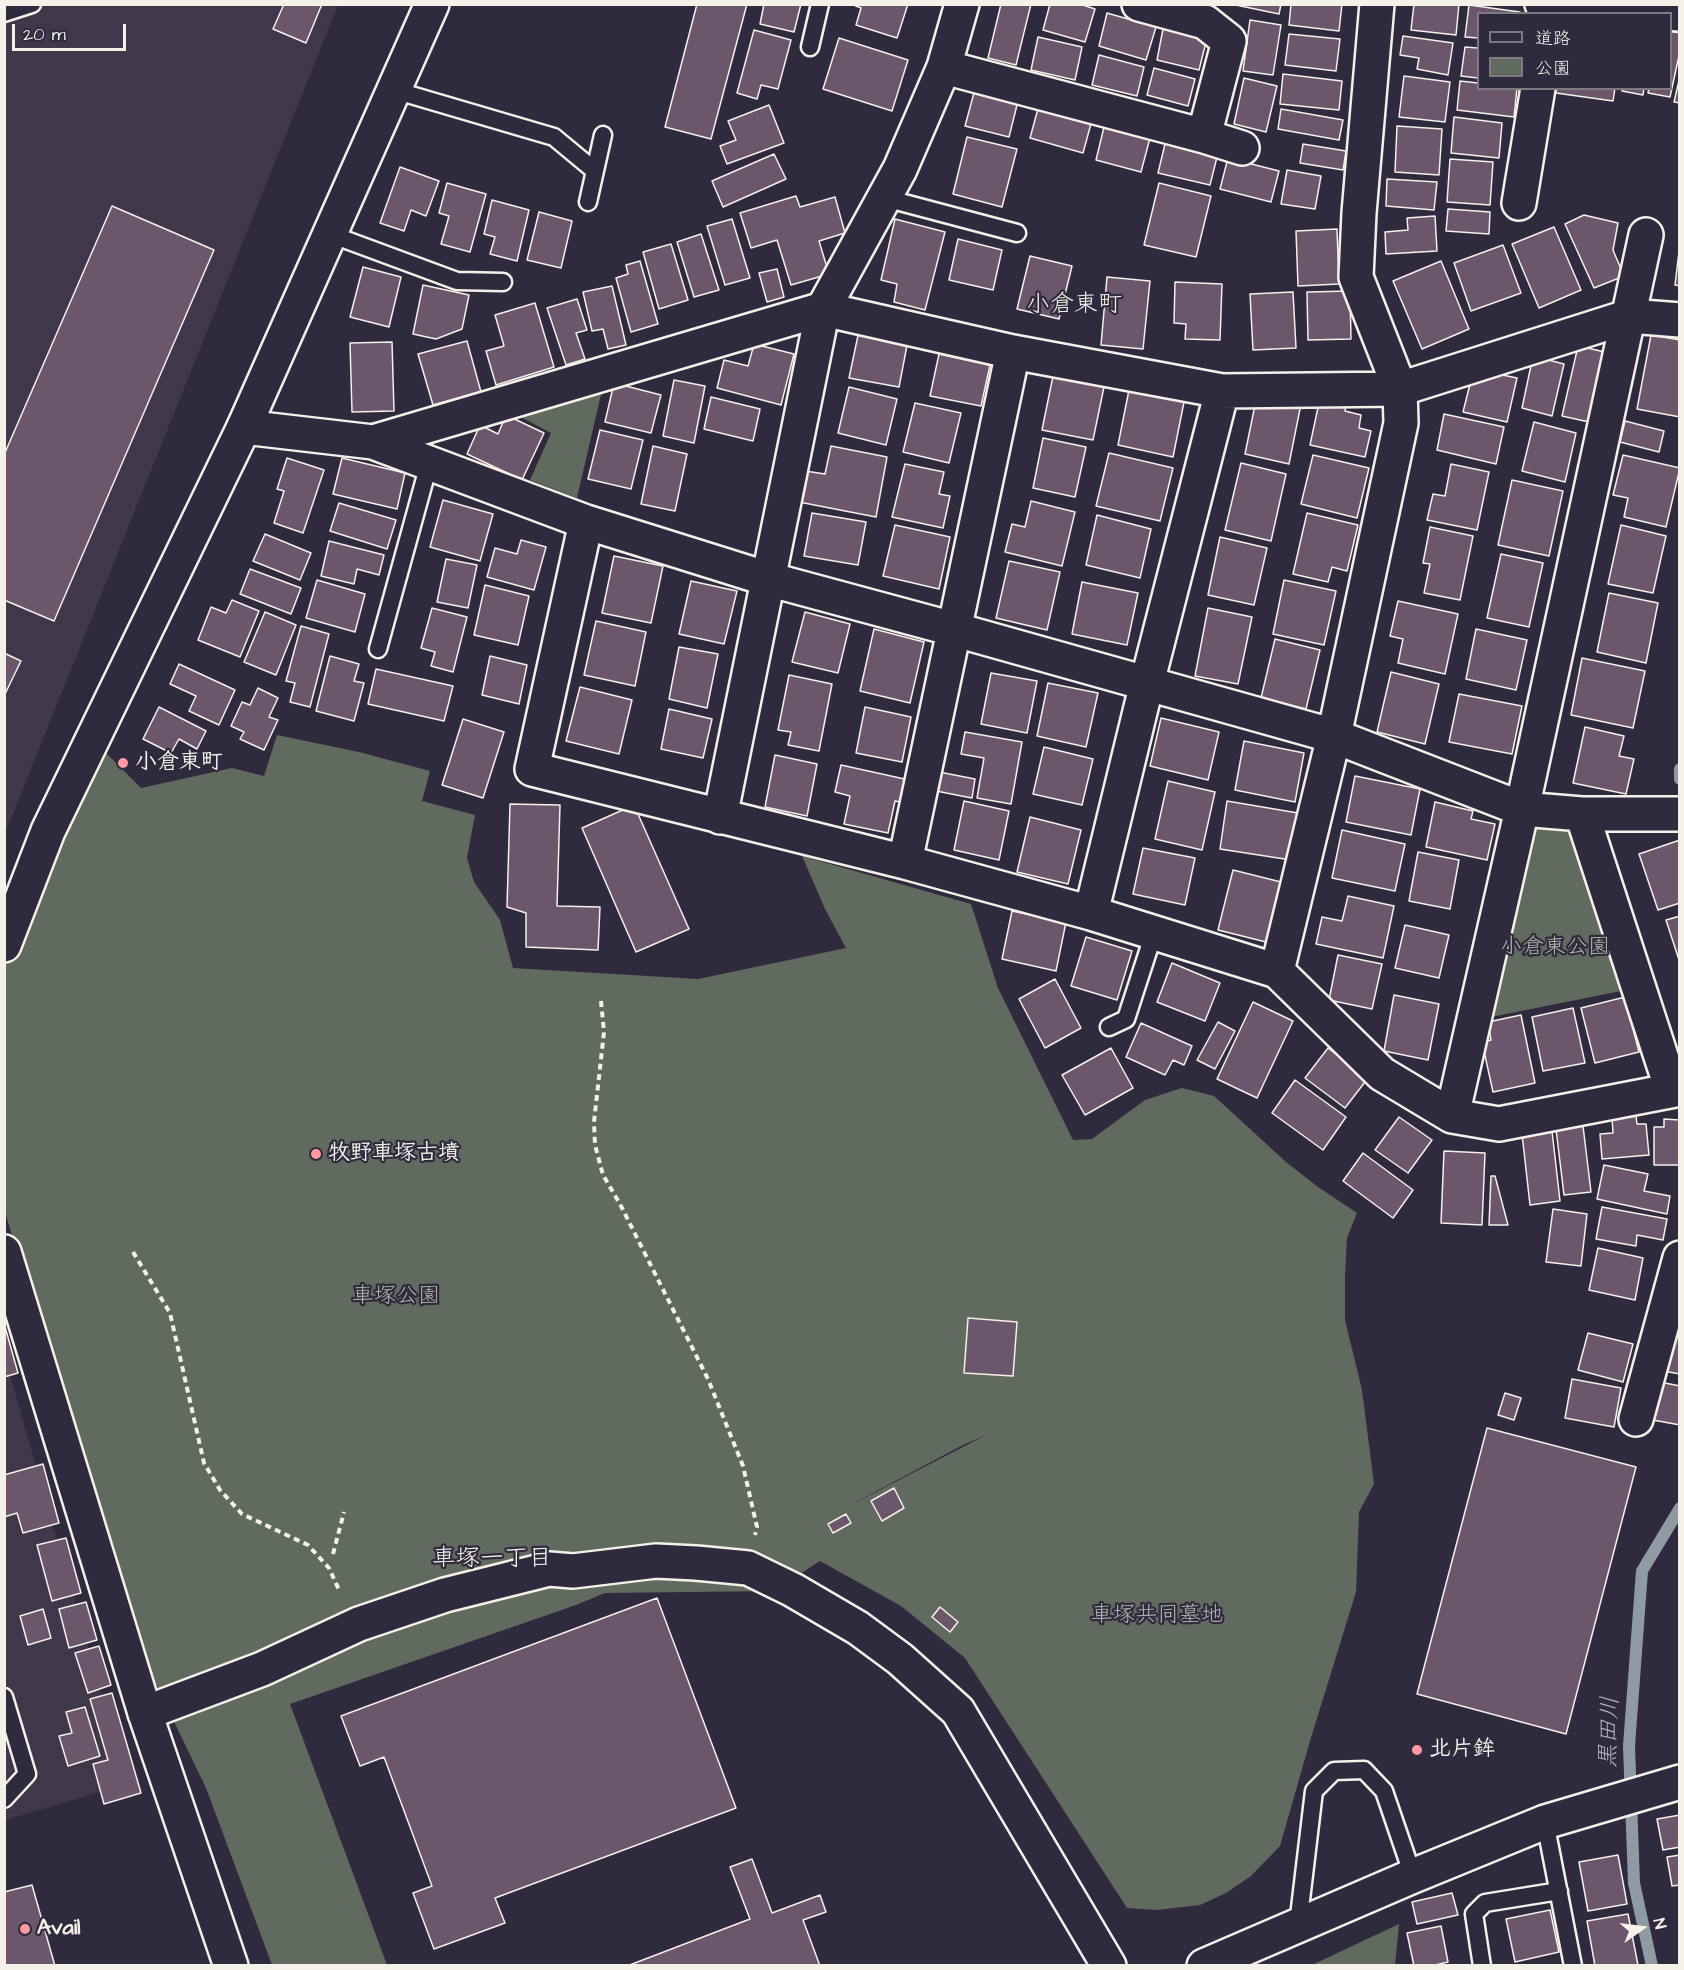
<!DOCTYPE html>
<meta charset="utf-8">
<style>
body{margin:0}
#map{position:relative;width:1684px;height:1970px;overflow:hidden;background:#2f2a3d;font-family:"Architects Daughter","Klee One",sans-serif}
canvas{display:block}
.frame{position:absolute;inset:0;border:6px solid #f4f1e8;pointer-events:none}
.legend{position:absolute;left:1477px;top:12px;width:195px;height:78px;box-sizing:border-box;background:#2f2a3d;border:2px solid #7e7a81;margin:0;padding:8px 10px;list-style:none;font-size:18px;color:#f4f1e8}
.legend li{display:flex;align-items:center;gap:12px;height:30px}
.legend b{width:30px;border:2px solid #7e7a81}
.north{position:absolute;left:1612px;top:1898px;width:60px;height:60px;-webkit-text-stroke:4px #2f2a3d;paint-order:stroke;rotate:76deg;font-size:16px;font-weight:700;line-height:24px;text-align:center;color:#f4f1e8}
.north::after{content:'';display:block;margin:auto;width:21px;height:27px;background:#f4f1e8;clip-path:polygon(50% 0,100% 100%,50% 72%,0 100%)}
.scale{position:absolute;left:12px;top:24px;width:114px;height:27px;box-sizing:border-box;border:3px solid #f4f1e8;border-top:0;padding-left:8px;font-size:18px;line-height:21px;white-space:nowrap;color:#f4f1e8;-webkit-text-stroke:4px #2f2a3d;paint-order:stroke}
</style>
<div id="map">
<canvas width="1684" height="1970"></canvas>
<div class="frame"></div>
<ul class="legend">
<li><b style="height:8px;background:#2f2a3d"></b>道路</li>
<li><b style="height:16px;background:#616a5e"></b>公園</li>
</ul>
<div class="north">N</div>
<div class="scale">20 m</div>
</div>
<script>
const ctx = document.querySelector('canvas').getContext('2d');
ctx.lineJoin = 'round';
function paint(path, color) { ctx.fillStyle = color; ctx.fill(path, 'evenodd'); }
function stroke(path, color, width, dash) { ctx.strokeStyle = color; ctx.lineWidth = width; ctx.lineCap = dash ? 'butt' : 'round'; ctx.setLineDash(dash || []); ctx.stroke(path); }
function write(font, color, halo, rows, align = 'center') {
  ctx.font = font + ' "Architects Daughter","Klee One",sans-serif'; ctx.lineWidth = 4.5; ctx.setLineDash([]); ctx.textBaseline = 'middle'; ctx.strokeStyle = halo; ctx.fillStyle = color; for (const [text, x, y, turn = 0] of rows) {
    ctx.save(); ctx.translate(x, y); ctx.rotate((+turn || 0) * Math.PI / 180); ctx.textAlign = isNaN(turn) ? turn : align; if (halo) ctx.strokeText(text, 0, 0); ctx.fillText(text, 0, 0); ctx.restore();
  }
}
const built = new Path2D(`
 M5,5H338L5,834Z
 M4,1354L127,1784L5,1820H4Z`);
const green = new Path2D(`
 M603,386L577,498L530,480L551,433L515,414Z
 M277,735L359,752L430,771L422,801L475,815L467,858L474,882L500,920L513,968L698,979L846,948L825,909L802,856L971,904L998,988L1073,1140L1092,1139L1145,1100L1182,1088L1214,1096L1286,1162L1318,1187L1357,1213L1347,1238L1345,1275V1320L1362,1390L1374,1484L1359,1512L1356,1592L1310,1741L1280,1846L1251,1876L1226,1893L1200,1905L1157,1910L1127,1908L965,1658L901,1606L820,1561L774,1591L605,1593L576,1605L290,1704L387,1965H272L206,1788L129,1628L5,1212L4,945L92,739L141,788L232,768L264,776ZM986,1435L843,1509L963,1445Z
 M1527,822L1575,830L1626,990L1486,1018Z
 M1399,1924L1395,1965H1312Z`);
const stream = new Path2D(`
 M1680,769V779
 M1652,1966L1634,1883L1629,1746L1642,1571L1680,1508`);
const building = new Path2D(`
 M284,4H322L306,43L273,29Z
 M697,4H747L711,139L665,127Z
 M764,4H801L794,32L760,24Z
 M851,4H908L897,38L856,25L861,8Z
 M1001,4H1031L1016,65L988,58Z
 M1050,4H1080L1095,9L1085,42L1043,30Z
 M1231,4H1281L1279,14Z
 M1291,4H1342L1339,31L1289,25Z
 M1414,4H1459L1456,35L1411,30Z
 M1469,5L1520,12L1519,14H1478V38L1465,37Z
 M1107,13L1156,27L1146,60L1099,46Z
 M1250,20L1281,25L1273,75L1243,71Z
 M1163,29L1207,38L1199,70L1157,60Z
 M754,30L791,40L778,89L761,85L757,99L737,93Z
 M1670,31L1680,33V51L1670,97L1648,93L1649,88H1670Z
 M1289,34L1340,39L1336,71L1285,65Z
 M1403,36L1453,43L1448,75L1417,69L1419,58L1400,55Z
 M1038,37L1082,47L1075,80L1031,70Z
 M839,38L908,60L892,111L823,89Z
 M1465,47L1478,48V78L1461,76Z
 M1099,55L1144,67L1137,96L1092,85Z
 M1154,68L1195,79L1188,106L1147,95Z
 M1283,74L1342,81L1339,110L1280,104Z
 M1404,76L1450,82L1445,122L1399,117Z
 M1680,76V103L1674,102Z
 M1244,78L1277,86L1266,132L1234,124Z
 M1460,81L1478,83V88H1517L1514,117L1457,110Z
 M1556,88H1615L1613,101L1556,93Z
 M1623,88H1644L1643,95L1622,91Z
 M975,89L1018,101L1009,137L965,126Z
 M769,105L784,143L727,164L720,146L736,140L728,121Z
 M1039,105L1092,120L1083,153L1030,138Z
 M1281,109L1343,120L1339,140L1278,129Z
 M1454,117L1502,123L1499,158L1451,153Z
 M1105,123L1151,134L1141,172L1096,160Z
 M1397,126L1442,129L1439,175L1395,172Z
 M967,137L1017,149L1002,207L953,194Z
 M1166,140L1218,153L1210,185L1158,173Z
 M1303,144L1346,151L1343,170L1300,163Z
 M774,154L786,179L723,207L712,181Z
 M1228,158L1279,171L1271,202L1220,189Z
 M1450,159L1493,162L1490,205L1447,202Z
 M400,167L439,181L426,216L411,210L404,231L380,223Z
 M1287,170L1321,176L1315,209L1281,204Z
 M1387,179L1437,182L1434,210L1386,206Z
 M447,183L486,194L470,252L441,244L449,216L439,213Z
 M1159,183L1211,196L1196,257L1144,245Z
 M796,196L800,207L835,197L845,233L819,241L829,274L791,285L777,240L751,248L740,213Z
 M492,200L529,210L517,261L490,254L495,237L484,234Z
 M112,206L214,250L54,621L4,600V455Z
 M1448,209L1490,212L1489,234L1446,231Z
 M539,212L572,221L561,268L527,260Z
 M1584,215L1618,223L1613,250L1624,276L1594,288L1565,224Z
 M1435,216L1437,251L1386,254L1385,232L1408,230L1407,218Z
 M732,219L750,278L725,285L707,226Z
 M895,219L945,232L925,310L894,302L897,284L881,280Z
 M1554,227L1581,290L1539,308L1512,244Z
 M1337,229L1339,284L1298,286L1296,231Z
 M701,234L719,290L694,297L677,242Z
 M958,239L1002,250L993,290L949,280Z
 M1680,243V286L1675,285Z
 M671,244L688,300L659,309L643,252Z
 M1503,245L1521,293L1471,311L1454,263Z
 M1030,256L1072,266L1059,319L1017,309Z
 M640,261L658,324L631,332L616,278L628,274L626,265Z
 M1441,261L1469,329L1422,349L1393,281Z
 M363,267L401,277L389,327L350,317Z
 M777,269L784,297L767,302L759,273Z
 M1107,277L1150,281L1143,349L1101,345Z
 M1175,282L1222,284L1220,340L1185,339L1186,324L1174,323Z
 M423,285L469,295L462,329L436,339L413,334Z
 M612,286L626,345L608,349L603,329L592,331L583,292Z
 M1350,291L1351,339L1308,340L1307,292Z
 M1293,292L1296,348L1253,350L1250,294Z
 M577,299L587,330L576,333L585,359L566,365L547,308Z
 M535,303L554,367L496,385L486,351L504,346L495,315Z
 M860,326L909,335L899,387L849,378Z
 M1651,335L1680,340V417L1637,409Z
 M467,341L481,392L433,405L418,354Z
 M392,342L394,411L352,412L350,343Z
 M754,344L794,354L781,405L717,388L724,360L748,366Z
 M1578,346L1605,352L1589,422L1562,416Z
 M939,354L990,365L981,406L930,396Z
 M1533,356L1564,364L1552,416L1522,408Z
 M1054,371L1105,382L1093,440L1042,430Z
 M1488,372L1517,378L1507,422L1463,412L1470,384Z
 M674,380L705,386L694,443L663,436Z
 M614,383L661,395L651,433L605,422Z
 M1130,385L1185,397L1173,457L1118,445Z
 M849,387L897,399L886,445L838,433Z
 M1257,395L1301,404L1289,464L1245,454Z
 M711,397L760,409L753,441L704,429Z
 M1320,398L1346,404L1345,411L1361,415L1359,428L1371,431L1365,457L1310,445Z
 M915,403L961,413L949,463L903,452Z
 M1444,414L1504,427L1496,464L1437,450Z
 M506,415L544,433L522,480L467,454L480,425L498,434Z
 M1625,421L1664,431L1659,452L1620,442Z
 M1534,422L1576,433L1565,482L1522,471Z
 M600,430L643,440L631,489L588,479Z
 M1043,438L1086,447L1075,497L1033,488Z
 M653,446L687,454L675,511L641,504Z
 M831,446L887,457L876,517L799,502L805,471L825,474Z
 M1109,453L1173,468L1160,521L1096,506Z
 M1313,455L1369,468L1357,518L1301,504Z
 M1623,455L1680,468L1666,527L1624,517L1628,498L1613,495Z
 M287,458L324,470L303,533L274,523L284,491L277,489Z
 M342,458L405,473L397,509L333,494Z
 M1241,463L1286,474L1271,541L1225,530Z
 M905,464L944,472L939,494L950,496L943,528L892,517Z
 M1451,464L1489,472L1477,530L1427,520L1433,494L1445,496Z
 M1512,480L1563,491L1549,556L1498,545Z
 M443,500L493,514L480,561L430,547Z
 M1031,501L1075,512L1062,566L1005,552L1012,524L1025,527Z
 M339,503L396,520L387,549L330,531Z
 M812,513L866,522L858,565L804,556Z
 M1307,513L1358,525L1347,571L1332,567L1328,582L1293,574Z
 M1097,515L1151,529L1140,578L1086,565Z
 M895,525L950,537L939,589L883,576Z
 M1621,525L1666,536L1653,593L1608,584Z
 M1430,527L1473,536L1460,600L1424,593L1430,564L1423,563Z
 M265,534L311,553L300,580L253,561Z
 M1220,537L1267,548L1254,605L1208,595Z
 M521,540L546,547L534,590L487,577L495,548L517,554Z
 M329,541L384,555L379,575L357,569L354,584L321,576Z
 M1501,554L1543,563L1529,627L1487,618Z
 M614,556L663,566L651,623L602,613Z
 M446,559L477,565L468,608L437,602Z
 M1009,561L1060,572L1047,630L996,618Z
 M250,569L301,588L291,614L240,594Z
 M317,580L365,594L355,632L306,618Z
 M1284,580L1336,591L1324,645L1273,634Z
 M691,581L737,591L724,644L679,634Z
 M1082,582L1138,593L1127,645L1072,634Z
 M485,585L529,596L518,645L474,635Z
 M1609,593L1658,603L1646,663L1597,652Z
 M232,600L259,611L240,657L198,640L211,607L226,613Z
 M1398,601L1458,614L1445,674L1398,663L1403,639L1390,636Z
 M432,608L467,617L453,672L431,666L435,652L421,648Z
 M1208,608L1252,617L1238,684L1195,676Z
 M265,612L296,625L276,675L244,662Z
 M805,612L850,624L838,673L792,662Z
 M596,621L646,632L635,686L584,675Z
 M301,626L329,634L310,707L290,702L295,683L286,681Z
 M874,629L924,642L910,703L860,691Z
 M1476,629L1527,640L1516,690L1466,679Z
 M1275,639L1320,650L1306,709L1261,698Z
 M679,647L718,654L707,708L669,699Z
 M4,653L21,661L4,696Z
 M330,656L359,664L354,681L364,683L354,721L316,711Z
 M490,656L527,665L519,704L482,695Z
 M1582,658L1645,671L1633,728L1571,715Z
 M179,664L235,690L219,725L189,711L196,696L170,684Z
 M376,669L453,686L444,721L368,704Z
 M1391,672L1439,684L1425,744L1377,732Z
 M991,673L1037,681L1027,733L981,724Z
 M789,675L832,684L819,751L788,745L791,732L778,730Z
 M1048,683L1098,693L1086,747L1037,736Z
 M580,687L632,700L619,754L566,741Z
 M258,688L278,698L269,717L278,720L264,750L240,739L244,732L231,726L242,702L250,705Z
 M1459,694L1522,706L1512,754L1449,742Z
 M159,707L206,731L197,749L179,739L171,753L143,739Z
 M865,707L911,717L902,762L856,753Z
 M669,709L712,719L703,758L661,749Z
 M1161,718L1219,732L1208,780L1150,766Z
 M463,719L504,732L483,798L442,785Z
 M1585,727L1624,736L1619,756L1634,759L1626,794L1573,783Z
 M965,732L1022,742L1011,804L977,798L984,758L961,754Z
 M1244,741L1304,753L1295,802L1235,790Z
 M1044,747L1093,759L1082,805L1033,794Z
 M775,755L817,764L807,816L765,807Z
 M841,765L909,780L904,803L895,801L888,833L844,824L850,796L835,792Z
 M939,772L975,779L972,798L936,791Z
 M1355,776L1420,789L1411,835L1346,822Z
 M1168,781L1215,792L1202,850L1155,839Z
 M964,801L1009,811L999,860L954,850Z
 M1227,801L1298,813L1291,860L1220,849Z
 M1435,802L1473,811L1471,819L1495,824L1487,860L1426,847Z
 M510,804L560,805L557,906L600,907L598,950L526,947V913L507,907Z
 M634,805L689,929L636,952L582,828Z
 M1030,817L1081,830L1068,884L1017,872Z
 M1342,830L1405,844L1395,891L1332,878Z
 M1680,840V903L1658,910L1639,854Z
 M1143,848L1195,858L1185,905L1133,894Z
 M1418,852L1459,860L1450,909L1409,901Z
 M1233,870L1285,883L1270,943L1218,930Z
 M1348,896L1394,906L1383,958L1316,944L1322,917L1342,921Z
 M1012,911L1066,922L1056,971L1002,959Z
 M1680,916V963L1666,920Z
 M1405,925L1449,935L1439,978L1395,968Z
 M1086,937L1132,951L1117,1000L1071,986Z
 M1338,955L1382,964L1372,1009L1329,1000Z
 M1172,963L1220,983L1205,1021L1157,1002Z
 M1055,979L1081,1028L1045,1048L1019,999Z
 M1394,995L1439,1004L1428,1060L1384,1051Z
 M1625,997L1639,1052L1595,1063L1581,1008Z
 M1253,1002L1293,1021L1257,1098L1217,1079Z
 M1573,1008L1585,1063L1543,1071L1532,1017Z
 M1521,1015L1535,1083L1493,1092L1482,1042L1491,1040L1488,1022Z
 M1218,1022L1235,1031L1215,1069L1197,1060Z
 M1141,1023L1192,1046L1184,1065L1173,1060L1165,1075L1126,1057Z
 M1111,1048L1133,1088L1085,1115L1062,1075Z
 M1328,1048L1368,1078L1345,1108L1305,1078Z
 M1295,1080L1346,1117L1323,1150L1272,1113Z
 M1636,1116L1637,1124H1646L1649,1155L1602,1159L1600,1134L1613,1133L1612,1118Z
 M1399,1117L1432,1140L1408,1173L1375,1150Z
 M1664,1119L1680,1120V1165H1654V1127H1664Z
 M1583,1126L1591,1192L1564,1195L1556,1129Z
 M1552,1131L1560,1201L1530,1205L1522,1134Z
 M1444,1151L1485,1153L1482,1225L1441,1223Z
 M1363,1153L1413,1190L1393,1218L1343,1181Z
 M1604,1165L1648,1174L1644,1191L1670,1196L1667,1214L1597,1199Z
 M1491,1176H1495L1508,1225H1489Z
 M1602,1207L1667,1219L1663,1240L1637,1235L1636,1246L1596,1239Z
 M1553,1209L1587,1214L1581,1266L1546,1262Z
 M1598,1248L1643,1258L1635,1300L1589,1290Z
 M968,1318L1017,1322L1013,1376L964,1373Z
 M4,1323L18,1373L4,1377Z
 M1588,1333L1633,1344L1623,1382L1578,1370Z
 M1672,1333L1680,1335V1374L1663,1371Z
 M1572,1379L1621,1388L1614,1427L1565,1418Z
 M1660,1382L1680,1386V1425L1653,1420Z
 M1505,1393L1521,1398L1514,1420L1498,1415Z
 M1487,1428L1636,1467L1566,1734L1417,1694Z
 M43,1464L59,1523L23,1533L17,1513L4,1517V1475Z
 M894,1488L904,1508L882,1521L871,1501Z
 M846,1514L851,1523L833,1533L828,1524Z
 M66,1538L81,1593L52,1601L37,1545Z
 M657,1598L736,1808L495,1898L505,1923L434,1949L413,1893L432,1886L384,1757L360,1766L341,1716Z
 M86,1602L97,1640L69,1648L59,1609Z
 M940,1607L958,1622L950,1632L932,1617Z
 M43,1609L51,1638L28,1645L20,1616Z
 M99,1646L111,1685L88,1693L75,1653Z
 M112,1693L141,1793L104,1804L93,1764L108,1760L90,1699Z
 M85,1707L100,1756L68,1766L59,1736L72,1733L66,1712Z
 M1680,1815V1847L1663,1850L1657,1819Z
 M1618,1855L1627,1904L1588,1911L1579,1862Z
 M1680,1855V1885L1672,1886L1667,1857Z
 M752,1859L772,1913L820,1895L826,1912L803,1920L820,1966H627L750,1919L730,1867Z
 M32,1885L55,1966H4V1892Z
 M1452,1893L1458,1915L1417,1924L1412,1902Z
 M1550,1910L1559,1952L1515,1962L1506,1919Z
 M1628,1914L1638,1965L1595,1966L1587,1921Z
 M1441,1926L1448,1962L1431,1966H1414L1407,1933Z`);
const path = new Path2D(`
 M601,1001L604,1032L594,1122L595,1145L603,1175L620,1204L708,1379L743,1466L757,1527L755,1535
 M133,1252L170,1313L204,1463L220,1490L242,1514L308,1545L329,1568L340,1592
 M333,1554L344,1512`);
const service = new Path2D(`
 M4,13L32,4
 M810,47L820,4
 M394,90L554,137L595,171
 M885,198L1017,233
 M588,202L603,135
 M330,234L457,281L503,282
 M378,649L429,464
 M1109,1027L1126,1019L1154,933
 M4,1697L27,1774L4,1799
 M1545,1822L1573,1966
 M1298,1925L1314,1791L1334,1771L1364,1770L1384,1791L1413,1876
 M1482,1966L1474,1914L1485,1903L1559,1891`);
const minor = new Path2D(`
 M1139,4L1205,22L1229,41L1204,136
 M1377,4L1359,213L1356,277L1400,389L1401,423L1334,736L1277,971L1382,1074L1452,1116L1499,1124L1680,1089
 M1542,4L1680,14
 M944,67L1204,136L1242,148
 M1519,203L1538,88
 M244,427L373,442L586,522L768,579L953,629L1334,736L1522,809L1582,814H1680
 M373,442L823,309L1013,352L1222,391L1400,389L1630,316L1680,320
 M586,522L532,769L905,862L1091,913L1277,971
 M1582,814L1672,1090
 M720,817L823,309L900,169L944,67L962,4
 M905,862L1013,352
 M1091,913L1147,683L1222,391
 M1452,1116L1522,809L1646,235
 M1636,1419L1680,1258
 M145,1713L262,1669L359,1624L445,1595L549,1569L573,1571L656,1561L696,1563L748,1568L793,1590L858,1628L900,1659L958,1711L1109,1966`);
const tertiary = new Path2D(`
 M4,945L48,831L244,427L432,4
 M4,1252L145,1713L231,1966
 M1204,1966L1413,1876L1545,1822L1680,1782`);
const markers = [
 [123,763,6,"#ff9aa2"],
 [316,1154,6,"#ff9aa2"],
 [1417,1750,6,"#ff9aa2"],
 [25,1929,6,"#ff9aa2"]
];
const poiNames = [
 ["小倉東町",135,763],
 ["牧野車塚古墳",328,1154],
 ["北片鉾",1429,1750],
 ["Avail",37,1929]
];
const parkNames = [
 ["小倉東公園",1555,948],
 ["車塚公園",396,1297],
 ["車塚共同墓地",1157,1616]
];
const neighbourhoodNames = [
 ["小倉東町",1074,306],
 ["車塚一丁目",492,1560]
];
const waterNames = [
 ["黒田川",1611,1732,-88]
];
paint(built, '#41374b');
paint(green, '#616a5e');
stroke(stream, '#909aa5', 12);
paint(building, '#6c566b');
stroke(building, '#f4f1e8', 1.5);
stroke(service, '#f4f1e8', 21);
stroke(minor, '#f4f1e8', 38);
stroke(tertiary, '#f4f1e8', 38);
stroke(path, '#f4f1e8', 4, [6, 4.5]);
stroke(service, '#2f2a3d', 16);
stroke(minor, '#2f2a3d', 33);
stroke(tertiary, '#2f2a3d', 33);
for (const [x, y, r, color] of markers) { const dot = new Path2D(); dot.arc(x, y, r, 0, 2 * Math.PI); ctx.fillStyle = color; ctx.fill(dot); stroke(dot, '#2f2a3d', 2); }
write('bold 22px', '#f4f1e8', '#2f2a3d', poiNames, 'left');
write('22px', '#b2b4aa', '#2f2a3d', parkNames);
write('24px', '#f4f1e8', '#2f2a3d', neighbourhoodNames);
write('italic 24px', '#b2b7bc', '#2f2a3d', waterNames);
</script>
